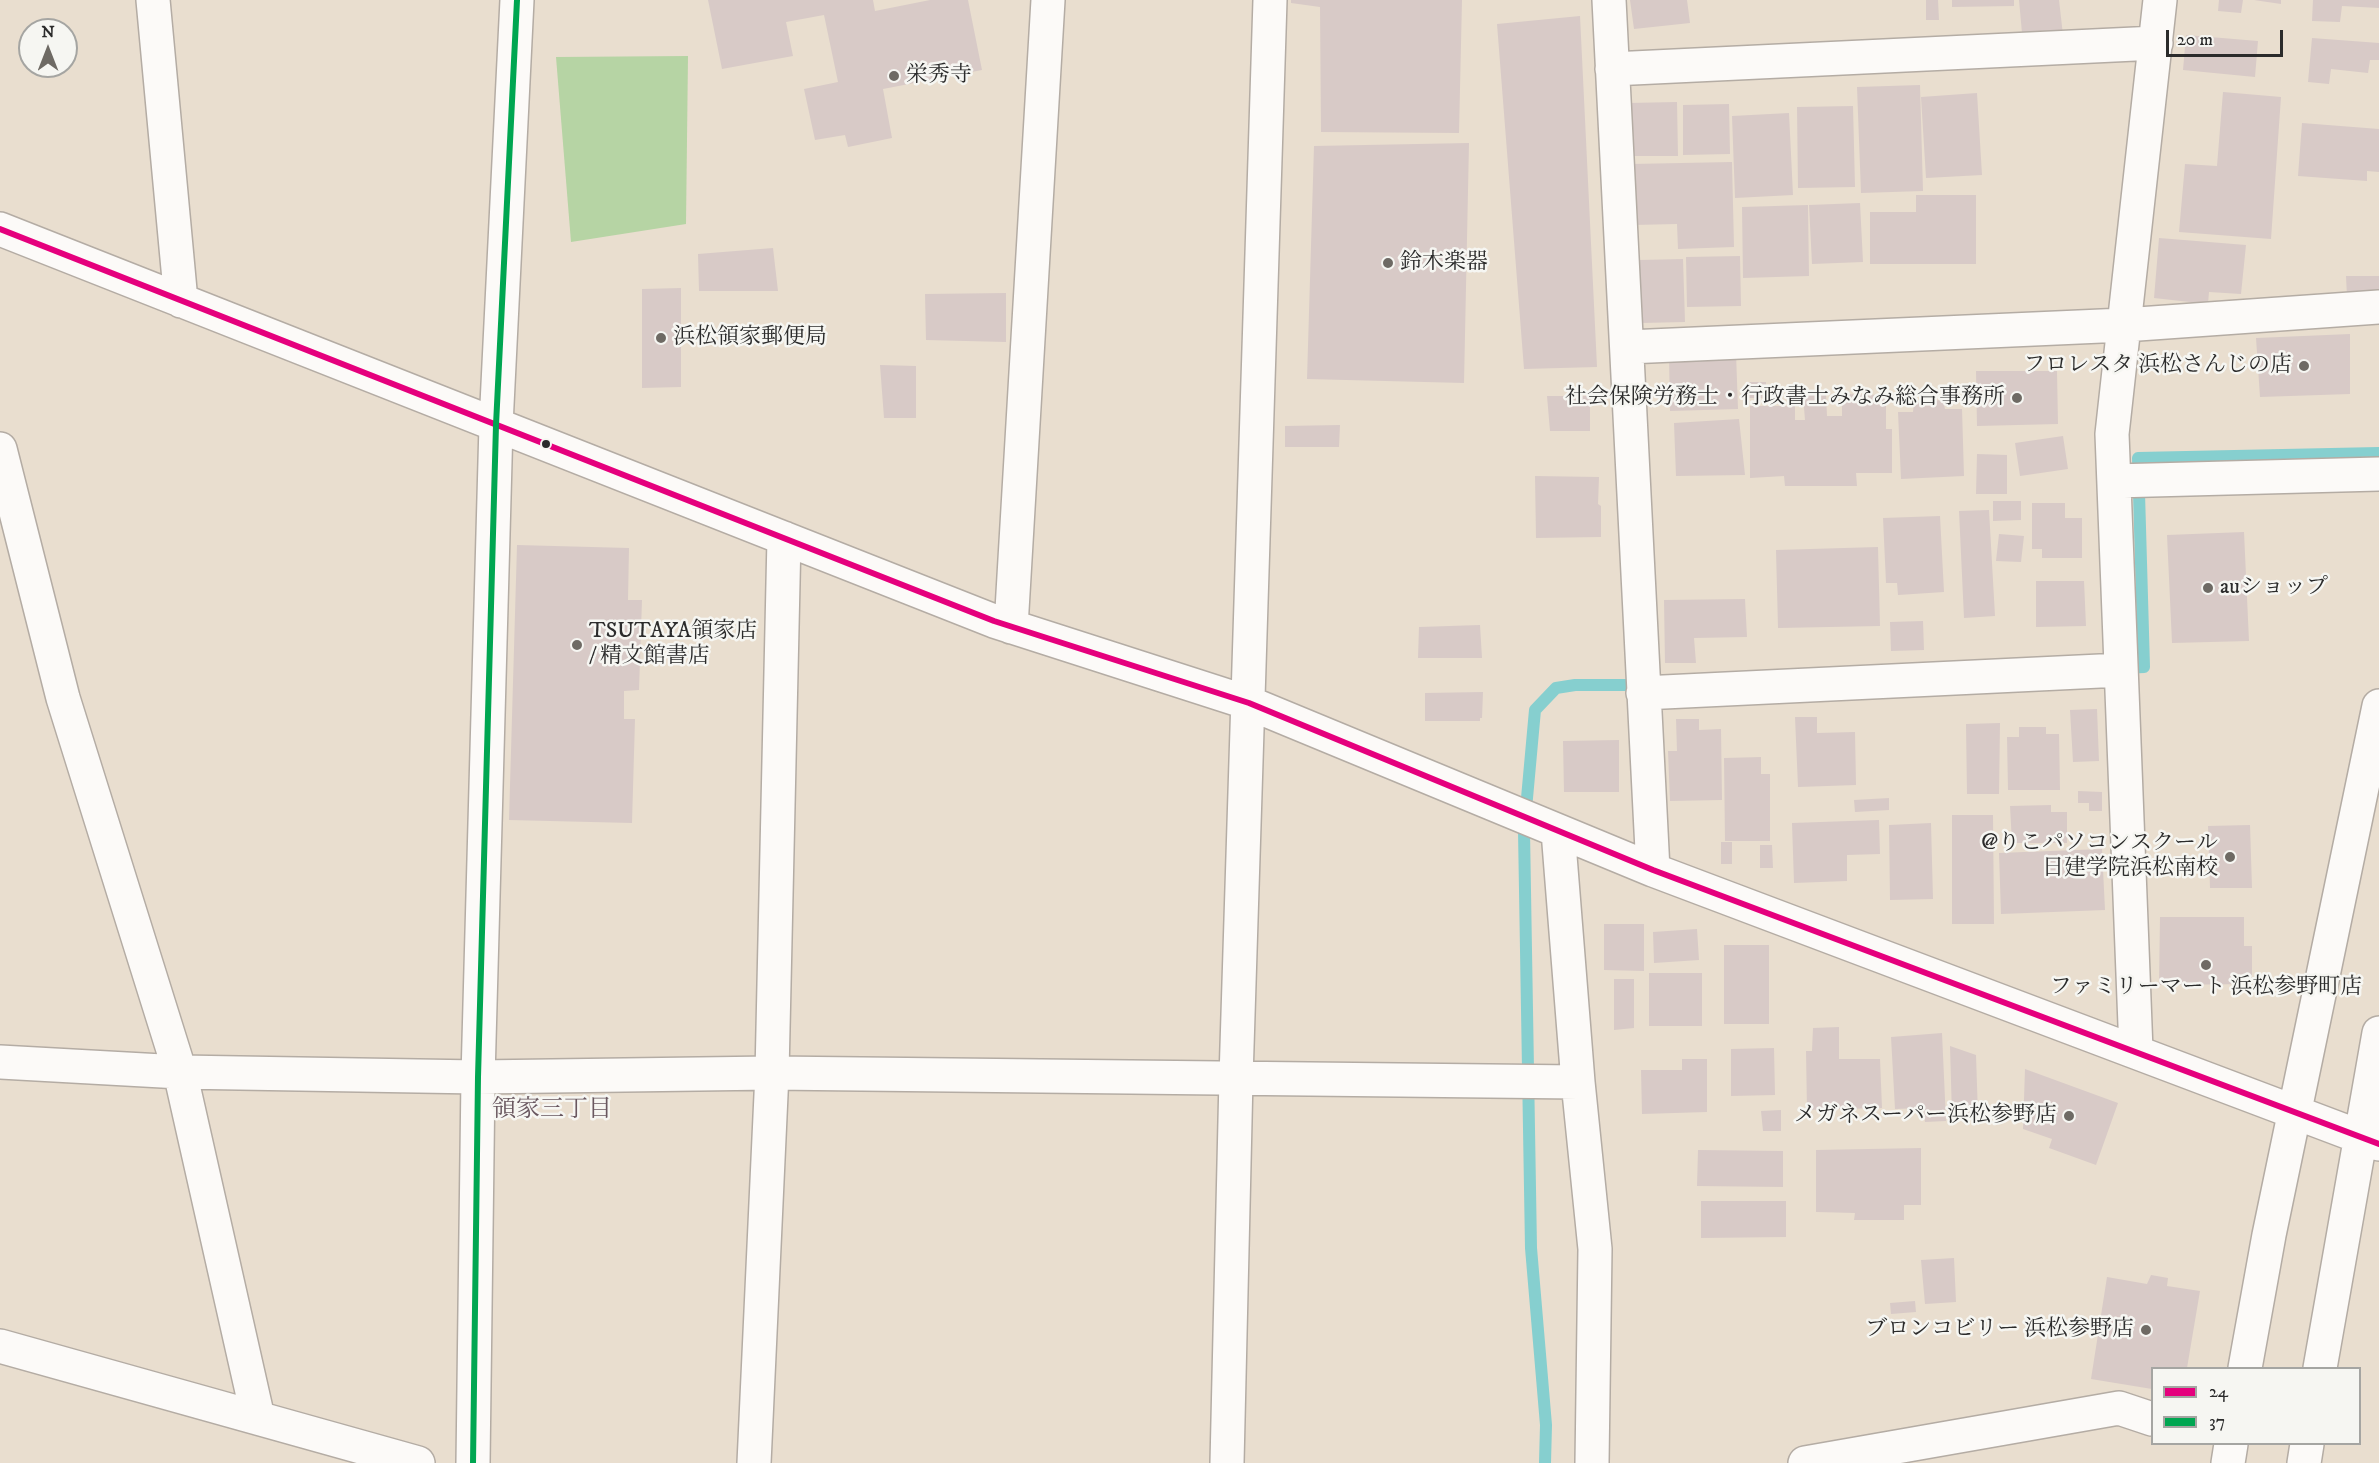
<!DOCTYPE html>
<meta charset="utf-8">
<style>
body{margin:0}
#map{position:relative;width:2379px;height:1463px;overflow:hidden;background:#e9decf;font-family:"IM FELL DW Pica",serif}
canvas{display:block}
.legend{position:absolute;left:2151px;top:1367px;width:210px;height:78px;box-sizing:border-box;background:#f6f6f2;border:2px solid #a5a5a2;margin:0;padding:8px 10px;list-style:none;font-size:18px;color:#2b2b2b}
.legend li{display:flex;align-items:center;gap:12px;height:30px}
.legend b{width:30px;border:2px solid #a5a5a2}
.north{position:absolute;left:18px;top:18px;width:60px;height:60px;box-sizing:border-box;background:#f6f6f2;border:2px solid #a5a5a2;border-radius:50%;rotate:0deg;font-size:16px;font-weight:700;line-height:24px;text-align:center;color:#2b2b2b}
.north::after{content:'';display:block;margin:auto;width:21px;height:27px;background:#6e6a64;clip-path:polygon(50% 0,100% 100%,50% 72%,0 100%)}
.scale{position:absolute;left:2166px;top:30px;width:117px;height:27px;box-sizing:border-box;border:3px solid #2b2b2b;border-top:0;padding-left:8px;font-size:18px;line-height:21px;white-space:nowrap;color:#2b2b2b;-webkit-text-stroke:4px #f6f6f2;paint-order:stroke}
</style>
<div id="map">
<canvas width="2379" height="1463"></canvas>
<ul class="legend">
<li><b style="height:8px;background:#e5007d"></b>24</li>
<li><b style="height:8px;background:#00a651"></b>37</li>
</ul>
<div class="north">N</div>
<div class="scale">20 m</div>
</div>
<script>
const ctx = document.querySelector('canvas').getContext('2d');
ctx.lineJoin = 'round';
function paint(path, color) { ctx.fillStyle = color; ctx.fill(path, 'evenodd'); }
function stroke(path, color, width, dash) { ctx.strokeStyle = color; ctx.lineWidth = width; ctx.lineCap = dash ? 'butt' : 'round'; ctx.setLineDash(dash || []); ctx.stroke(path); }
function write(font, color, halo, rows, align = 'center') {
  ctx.font = font + ' "IM FELL DW Pica","Noto Serif JP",serif'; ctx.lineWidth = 5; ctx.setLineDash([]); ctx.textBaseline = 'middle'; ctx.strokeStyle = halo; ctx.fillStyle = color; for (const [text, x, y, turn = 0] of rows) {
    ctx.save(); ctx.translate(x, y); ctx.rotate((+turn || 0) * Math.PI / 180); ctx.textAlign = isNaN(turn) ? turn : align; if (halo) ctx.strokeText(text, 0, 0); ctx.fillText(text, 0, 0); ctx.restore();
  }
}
const green = new Path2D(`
 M688,56L686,224L571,242L556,57Z`);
const stream = new Path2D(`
 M2123,668L2144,667L2138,458L2379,453
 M1545,1463L1546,1425L1531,1248L1524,831L1535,710L1556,688L1575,685H1644`);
const building = new Path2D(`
 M708,0H873L875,11L930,0H968L982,70L883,89L892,138L848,147L845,135L815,140L804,89L838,82L824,15L786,22L793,56L722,69Z
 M1291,0H1462L1459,133L1321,132L1320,7L1291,3Z
 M1630,0H1687L1690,23L1634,29Z
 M1926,0H1938L1939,20H1926Z
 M1952,0H2014V6L1952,7Z
 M2019,0H2059L2063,35L2022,33Z
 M2219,0H2243L2241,13L2218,11Z
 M2254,0H2281V4Z
 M2313,0H2379V8L2342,6L2340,22L2312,21Z
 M1580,16L1597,367L1524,369L1497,24Z
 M2186,35L2258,41L2255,77L2183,70Z
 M2312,38L2379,43V60H2370L2368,73L2331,69L2329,84L2308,82Z
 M1920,85L1923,191L1861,193L1857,87Z
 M2223,92L2281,97L2271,239L2179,232L2185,164L2217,166Z
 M1977,93L1982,175L1926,178L1921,97Z
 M1677,102L1678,156H1628V103Z
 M1729,104L1730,154L1683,155V105Z
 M1853,106L1855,187L1798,188L1797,107Z
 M1789,113L1793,195L1735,198L1732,116Z
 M2302,123L2379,129V172L2367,171V181L2298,176Z
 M1469,143L1464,383L1307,379L1314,146Z
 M1732,162L1734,247L1678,249L1677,224L1633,225L1631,164Z
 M1916,195H1976V264H1870V212H1916Z
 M1860,203L1863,262L1812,264L1809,205Z
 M1808,205L1809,276L1743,278L1742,207Z
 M2159,238L2246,245L2241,294L2209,292L2208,304L2154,298Z
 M773,248L778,291H699L698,254Z
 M1740,256L1741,306L1687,307L1686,257Z
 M1683,259L1685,322L1641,323L1639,260Z
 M2346,276H2379V297H2347Z
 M681,288V387L642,388V289Z
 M1006,293V342L926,340L925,294Z
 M2350,334V394L2260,397L2256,338Z
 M1736,353L1738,409L1670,411L1669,355Z
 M880,365L916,366V418H884Z
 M1976,371H2057L2058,424L1977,426Z
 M1749,382H1766V398H1749Z
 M1826,394L1827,416H1842V394L1886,395V429H1892V473H1856L1857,486H1785L1784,476L1750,478V406H1795V420H1805L1803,395Z
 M1547,396H1590V431H1550Z
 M1943,400L1945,409H1962L1964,476L1901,479L1898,412H1913L1914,402Z
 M1739,419L1745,475L1676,476L1674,423Z
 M1340,425L1339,447H1285V426Z
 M2063,436L2068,469L2020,476L2015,443Z
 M1977,454L2007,455V494H1976Z
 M1535,476L1599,477L1598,504L1601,506V537L1536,538Z
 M1993,501H2021V520L1993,521Z
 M2032,503H2065V518H2082V558H2042V549H2032Z
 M1989,510L1995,616L1964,618L1959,511Z
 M1940,516L1944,592L1898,595L1897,583H1886L1883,518Z
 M2244,532L2249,641L2172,643L2167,535Z
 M1999,534L2024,536L2021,562L1996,561Z
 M517,545L629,548L628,600H642L639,690L624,691V719H635L632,823L509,820Z
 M1878,547L1880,626L1778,628L1776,550Z
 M2036,581H2084L2086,626L2036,627Z
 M1745,599L1747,637L1694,638L1696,663H1665L1664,600Z
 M1923,621L1924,650L1891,651L1890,622Z
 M1480,625L1482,658H1418L1419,627Z
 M1483,692L1482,718H1480V721H1425V693Z
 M2097,709L2099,761L2073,762L2070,710Z
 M1795,717H1817V733L1855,732L1856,785L1798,787Z
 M1676,719H1699V730L1721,729L1722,800L1670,801L1668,751H1677Z
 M2000,723L1999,794H1967L1966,724Z
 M2019,727H2046V734H2059L2060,790H2008L2007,737H2019Z
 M1619,740V792H1564L1563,741Z
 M1761,757V774H1770V841H1725L1724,758Z
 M2078,791L2102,792V811H2089V803H2078Z
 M1889,798V810L1855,812L1854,800Z
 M2051,805V812H2067V843H2012L2010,806Z
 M1952,815H1993L1994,924H1952Z
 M1879,820L1880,854L1847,855V881L1794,883L1792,823Z
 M1931,823L1933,899L1890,900L1889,825Z
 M2250,825L2252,888H2210L2208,826Z
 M1721,842H1732V864H1721Z
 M1760,845H1772L1773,868H1760Z
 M2102,849L2105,910L2001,914L1999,853Z
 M2160,917H2244V946H2252V984L2159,985Z
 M1604,924H1644V971L1604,970Z
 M1697,929L1699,960L1654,963L1653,932Z
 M1724,945H1769V1024H1724Z
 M1649,973H1702V1026H1649Z
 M1614,979H1634V1028L1614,1030Z
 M1839,1027V1059H1880L1882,1108L1807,1110L1806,1051H1812L1813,1028Z
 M1942,1033L1946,1121L1925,1122L1923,1108L1895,1109L1891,1037Z
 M1950,1046L1976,1055L1978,1115L1952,1116Z
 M1774,1048L1775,1095L1731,1096V1049Z
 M1682,1059H1707V1112L1642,1114L1641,1070H1682Z
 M2025,1069L2118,1103L2096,1165L2049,1148L2052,1139L2023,1129Z
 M1781,1110V1131H1763L1761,1111Z
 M1921,1148V1205H1904V1220H1854L1855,1213L1816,1212V1150Z
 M1698,1150L1783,1151V1187L1697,1186Z
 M1701,1201H1786V1237L1701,1238Z
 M1954,1258L1956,1302L1925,1304L1921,1260Z
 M2151,1275L2168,1278L2167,1286L2200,1291L2187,1368H2152V1389L2091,1379L2107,1277L2147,1284Z
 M1915,1301L1916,1312L1891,1314L1890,1303Z`);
const minor = new Path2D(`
 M153,0L181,301
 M1609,0L1653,870
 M1612,69L2156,43
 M0,229L994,621L1249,703L1653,870L2379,1144
 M1628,347L2124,325L2379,307
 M0,449L63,698L180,1072L258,1418
 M2114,481L2379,474
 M1011,627L1048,0
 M1643,693L2121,670
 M1558,831L1578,1082L1595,1249L1592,1463
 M2136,1051L2112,434L2160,0
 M0,1062L180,1072L478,1077L772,1073L1578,1082
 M0,1346L418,1463
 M2245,1368L2269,1235L2379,706
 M2320,1368L2379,1033
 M473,1463L478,1077L496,425L517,0
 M754,1463L772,1073L784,538
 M1227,1463L1236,1078L1270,0
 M1805,1463L2119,1408L2152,1419
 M2228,1463L2231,1444
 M2304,1463L2307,1444`);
const bus1 = new Path2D(`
 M0,229L994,621L1249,703L1653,870L2379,1144`);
const bus2 = new Path2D(`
 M473,1463L478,1077L496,425L517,0`);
const markers = [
 [894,76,6,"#6e6a64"],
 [1388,263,6,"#6e6a64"],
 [661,338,6,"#6e6a64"],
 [2304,366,6,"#6e6a64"],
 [2017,398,6,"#6e6a64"],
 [546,444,5,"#2b2b2b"],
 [2208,588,6,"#6e6a64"],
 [577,645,6,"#6e6a64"],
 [2230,857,6,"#6e6a64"],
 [2206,965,6,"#6e6a64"],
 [2069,1116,6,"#6e6a64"],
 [2146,1330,6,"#6e6a64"]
];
const poiNames = [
 ["栄秀寺",906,76],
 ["鈴木楽器",1400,263],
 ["浜松領家郵便局",673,338],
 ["フロレスタ 浜松さんじの店",2292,366,"right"],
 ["社会保険労務士・行政書士みなみ総合事務所",2005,398,"right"],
 ["auショップ",2220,588],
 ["TSUTAYA領家店",589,632],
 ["/ 精文館書店",589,657],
 ["@りこパソコンスクール",2218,844,"right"],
 ["日建学院浜松南校",2218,869,"right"],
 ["ファミリーマート 浜松参野町店",2206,988,"center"],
 ["メガネスーパー浜松参野店",2057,1116,"right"],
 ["ブロンコビリー 浜松参野店",2134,1330,"right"]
];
const neighbourhoodNames = [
 ["領家三丁目",552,1111]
];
paint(green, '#b6d4a4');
stroke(stream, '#86cfcf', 12);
paint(building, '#d8cac7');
stroke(minor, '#b4aca4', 36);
stroke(minor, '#fcfaf8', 33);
stroke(bus1, '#e5007d', 6);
stroke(bus2, '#00a651', 6);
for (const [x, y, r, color] of markers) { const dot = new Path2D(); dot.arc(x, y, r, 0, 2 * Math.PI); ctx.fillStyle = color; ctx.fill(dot); stroke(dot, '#f6f6f2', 2); }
write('22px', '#2b2b2b', '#f6f6f2', poiNames, 'left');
write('24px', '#69575f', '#f6f6f2', neighbourhoodNames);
</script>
